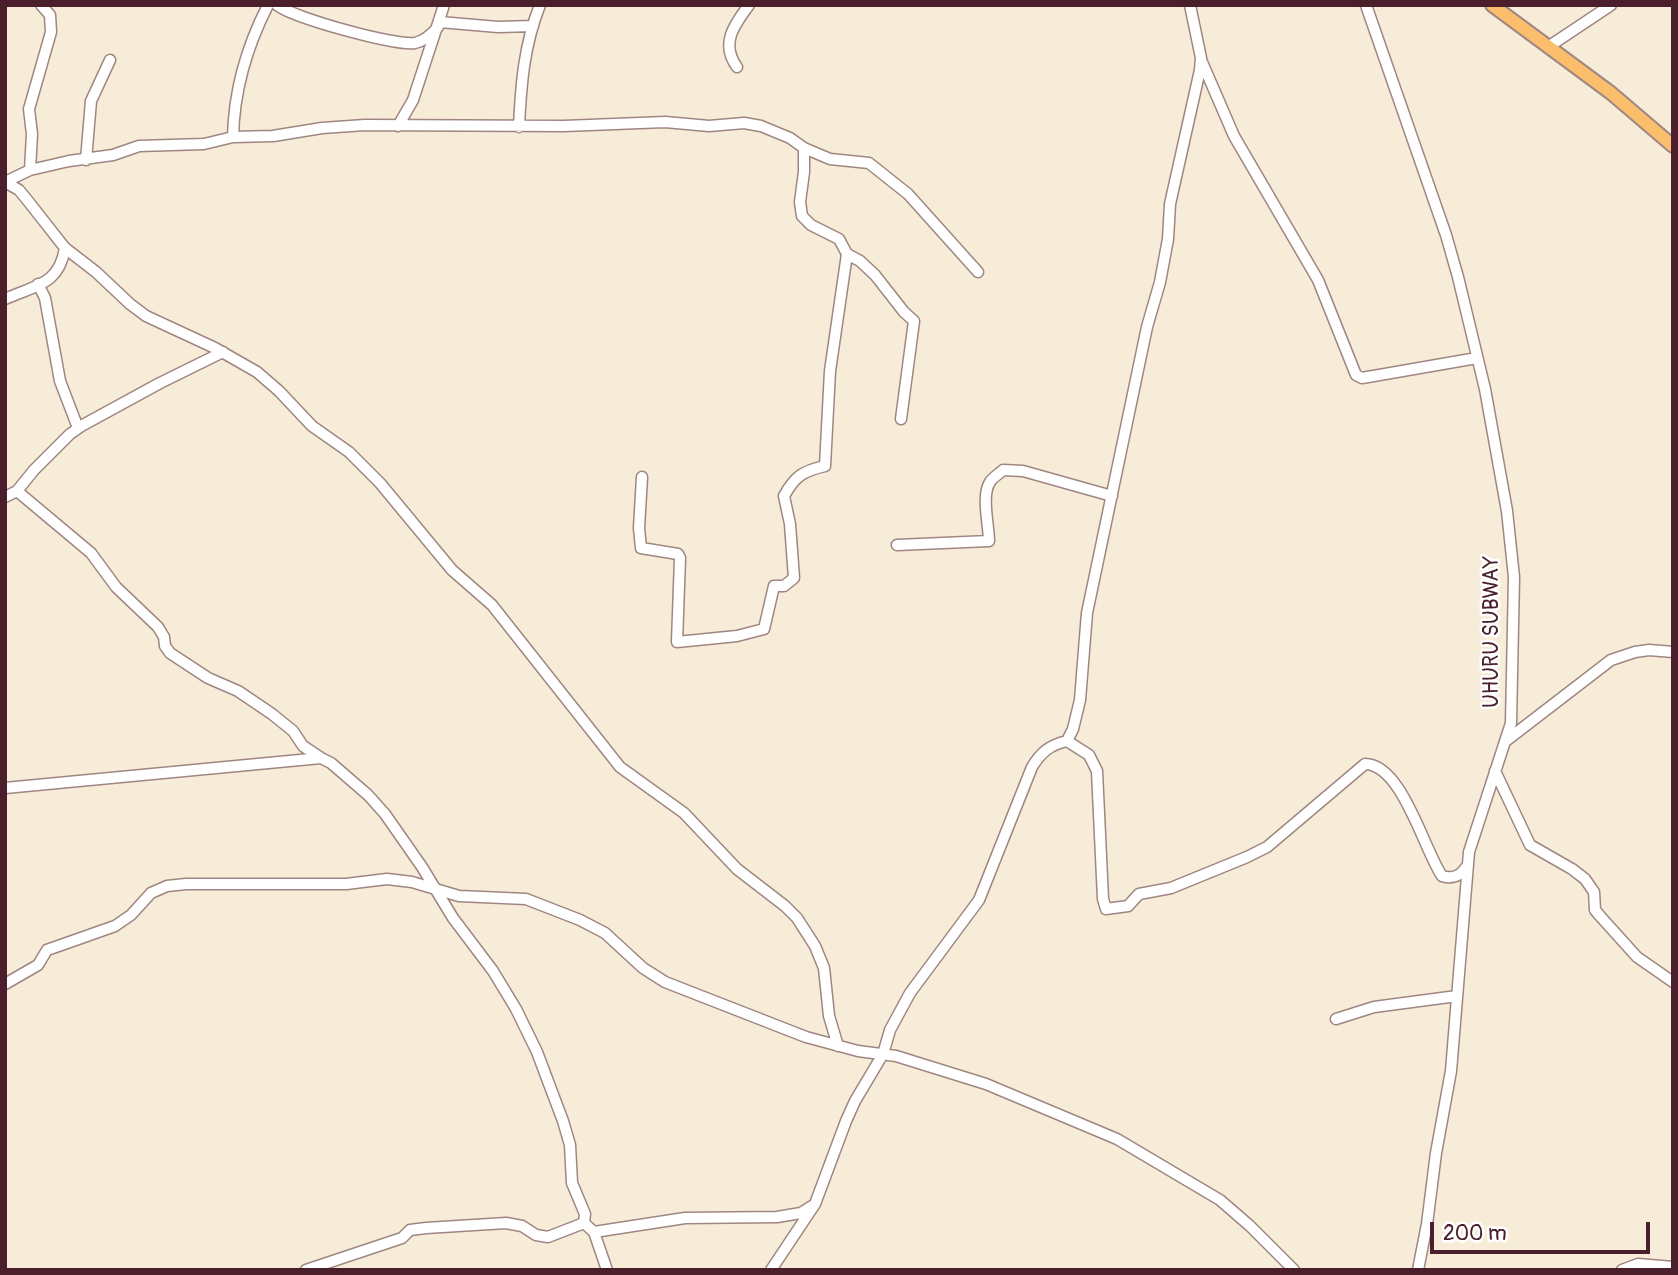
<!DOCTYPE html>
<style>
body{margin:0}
#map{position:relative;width:1678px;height:1275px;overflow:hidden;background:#f6ecd8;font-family:Pangolin,sans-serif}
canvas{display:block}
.frame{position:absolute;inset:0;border:7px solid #4a1f2b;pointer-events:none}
.scale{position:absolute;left:1430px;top:1222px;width:220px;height:32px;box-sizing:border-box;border:4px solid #4a1f2b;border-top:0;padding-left:9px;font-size:21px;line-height:24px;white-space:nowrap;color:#4a1f2b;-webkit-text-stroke:5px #fff;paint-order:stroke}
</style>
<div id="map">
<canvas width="1678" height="1275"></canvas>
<div class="frame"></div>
<div class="scale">200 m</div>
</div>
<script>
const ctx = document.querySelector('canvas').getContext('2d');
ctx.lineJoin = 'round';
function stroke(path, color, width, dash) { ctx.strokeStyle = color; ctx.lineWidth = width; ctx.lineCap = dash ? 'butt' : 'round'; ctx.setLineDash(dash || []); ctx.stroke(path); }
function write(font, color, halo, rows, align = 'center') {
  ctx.font = font + ' Pangolin,sans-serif'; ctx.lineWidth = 5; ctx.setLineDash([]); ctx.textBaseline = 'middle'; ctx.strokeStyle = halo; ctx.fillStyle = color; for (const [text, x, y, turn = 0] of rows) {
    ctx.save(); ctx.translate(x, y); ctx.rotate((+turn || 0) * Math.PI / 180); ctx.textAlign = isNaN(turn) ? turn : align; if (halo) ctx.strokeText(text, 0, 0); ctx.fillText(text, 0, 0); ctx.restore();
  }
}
const minor = new Path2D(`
 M277,5C294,18 395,46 415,43C425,41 432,34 438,27
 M1366,5L1446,235L1458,277L1485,389L1507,511L1514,577L1511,723L1469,852L1451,1071L1436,1153L1427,1224L1418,1270
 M440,22L498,27L533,26
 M1548,47L1611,5
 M1202,62L1234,136L1318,280L1356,375L1362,378L1477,358
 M737,67C720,44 734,25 749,5
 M398,126L413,100L444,5
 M519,127C521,84 524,45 540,5
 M233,137C234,90 246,48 268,5
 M804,148L830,159L869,163L908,194L978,272
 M86,160L91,101L110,60
 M30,170L32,134L29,109L51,32L50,15L41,5
 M5,182L19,190L28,201L65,248L96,272L130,304L146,316L215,348L257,372L279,391L312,426L349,452L380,483L452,570L492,605L620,767L684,813L737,869L785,906L797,918L815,946L824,968L829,1016L838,1046
 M5,182L30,170L69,161L113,155L139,146L204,144L233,137L273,136L322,128L365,125L564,126L665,122L709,126L744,123L761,126L790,138L804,148V172L800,202L802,216L811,225L839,239L847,254L860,261L875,275L904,312L914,321L901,419
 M38,284L45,298L60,381L78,428
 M5,299C36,285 59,285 65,248
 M642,477L639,528L641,548L678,554L680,558L677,642L737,636L764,629L774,586H784L794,578L790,524L784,496C795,476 803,471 825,466L830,371L847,254
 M17,491L91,553L116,587L158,627L164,637L165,646L170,653L208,678L238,691L272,714L293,731L303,746L321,758
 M5,497L17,491L34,470L70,434L83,425L160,383L223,352
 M897,545L989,541C989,526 981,495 990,482C992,478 999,474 1003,470L1023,471L1112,496
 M1507,740L1611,660L1635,652L1649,650L1673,652
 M1067,741L1089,755L1097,771L1103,899L1106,909L1128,906L1139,894L1171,888L1247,857L1267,847L1365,764C1402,764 1424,850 1442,876C1454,880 1461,875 1467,866
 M1495,771L1530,845L1572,869L1585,879L1594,892L1595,910L1600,916L1637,957L1673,982
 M5,788L321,758L331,763L368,795L385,814L422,867L453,918L493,971L516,1009L537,1052L563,1121L570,1145L572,1183L585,1214L584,1223L594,1232L685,1218L777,1217L801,1213L812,1206
 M5,984L38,965L47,950L115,926L131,915L151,893L167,886L186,884H346L387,879L412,882L459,896L526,899L580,920L605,933L643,968L665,982L806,1037L858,1051L896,1056L986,1084L1117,1139L1220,1200L1250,1226L1294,1270
 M1336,1019L1374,1007L1457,996
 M594,1232L607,1270
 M306,1270L402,1238L410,1230L426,1228L506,1223L522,1226L536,1235L548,1237L584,1223
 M771,1270L815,1204L846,1121L855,1101L883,1054L890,1030L910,993L979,900L1032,767C1041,752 1050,745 1067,741L1073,729L1080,700L1087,613L1147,327L1160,282L1168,239L1170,204L1200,70L1201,58L1190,5
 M1622,1270L1638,1264L1673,1267`);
const major = new Path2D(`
 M1492,5L1611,93L1673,146`);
const streetNames = [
 ["UHURU SUBWAY",1493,632,-90]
];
stroke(minor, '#a08682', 13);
stroke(major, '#a08682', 16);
stroke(minor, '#fff', 10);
stroke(major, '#fabe6d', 12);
write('21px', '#4a1f2b', '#fff', streetNames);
</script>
